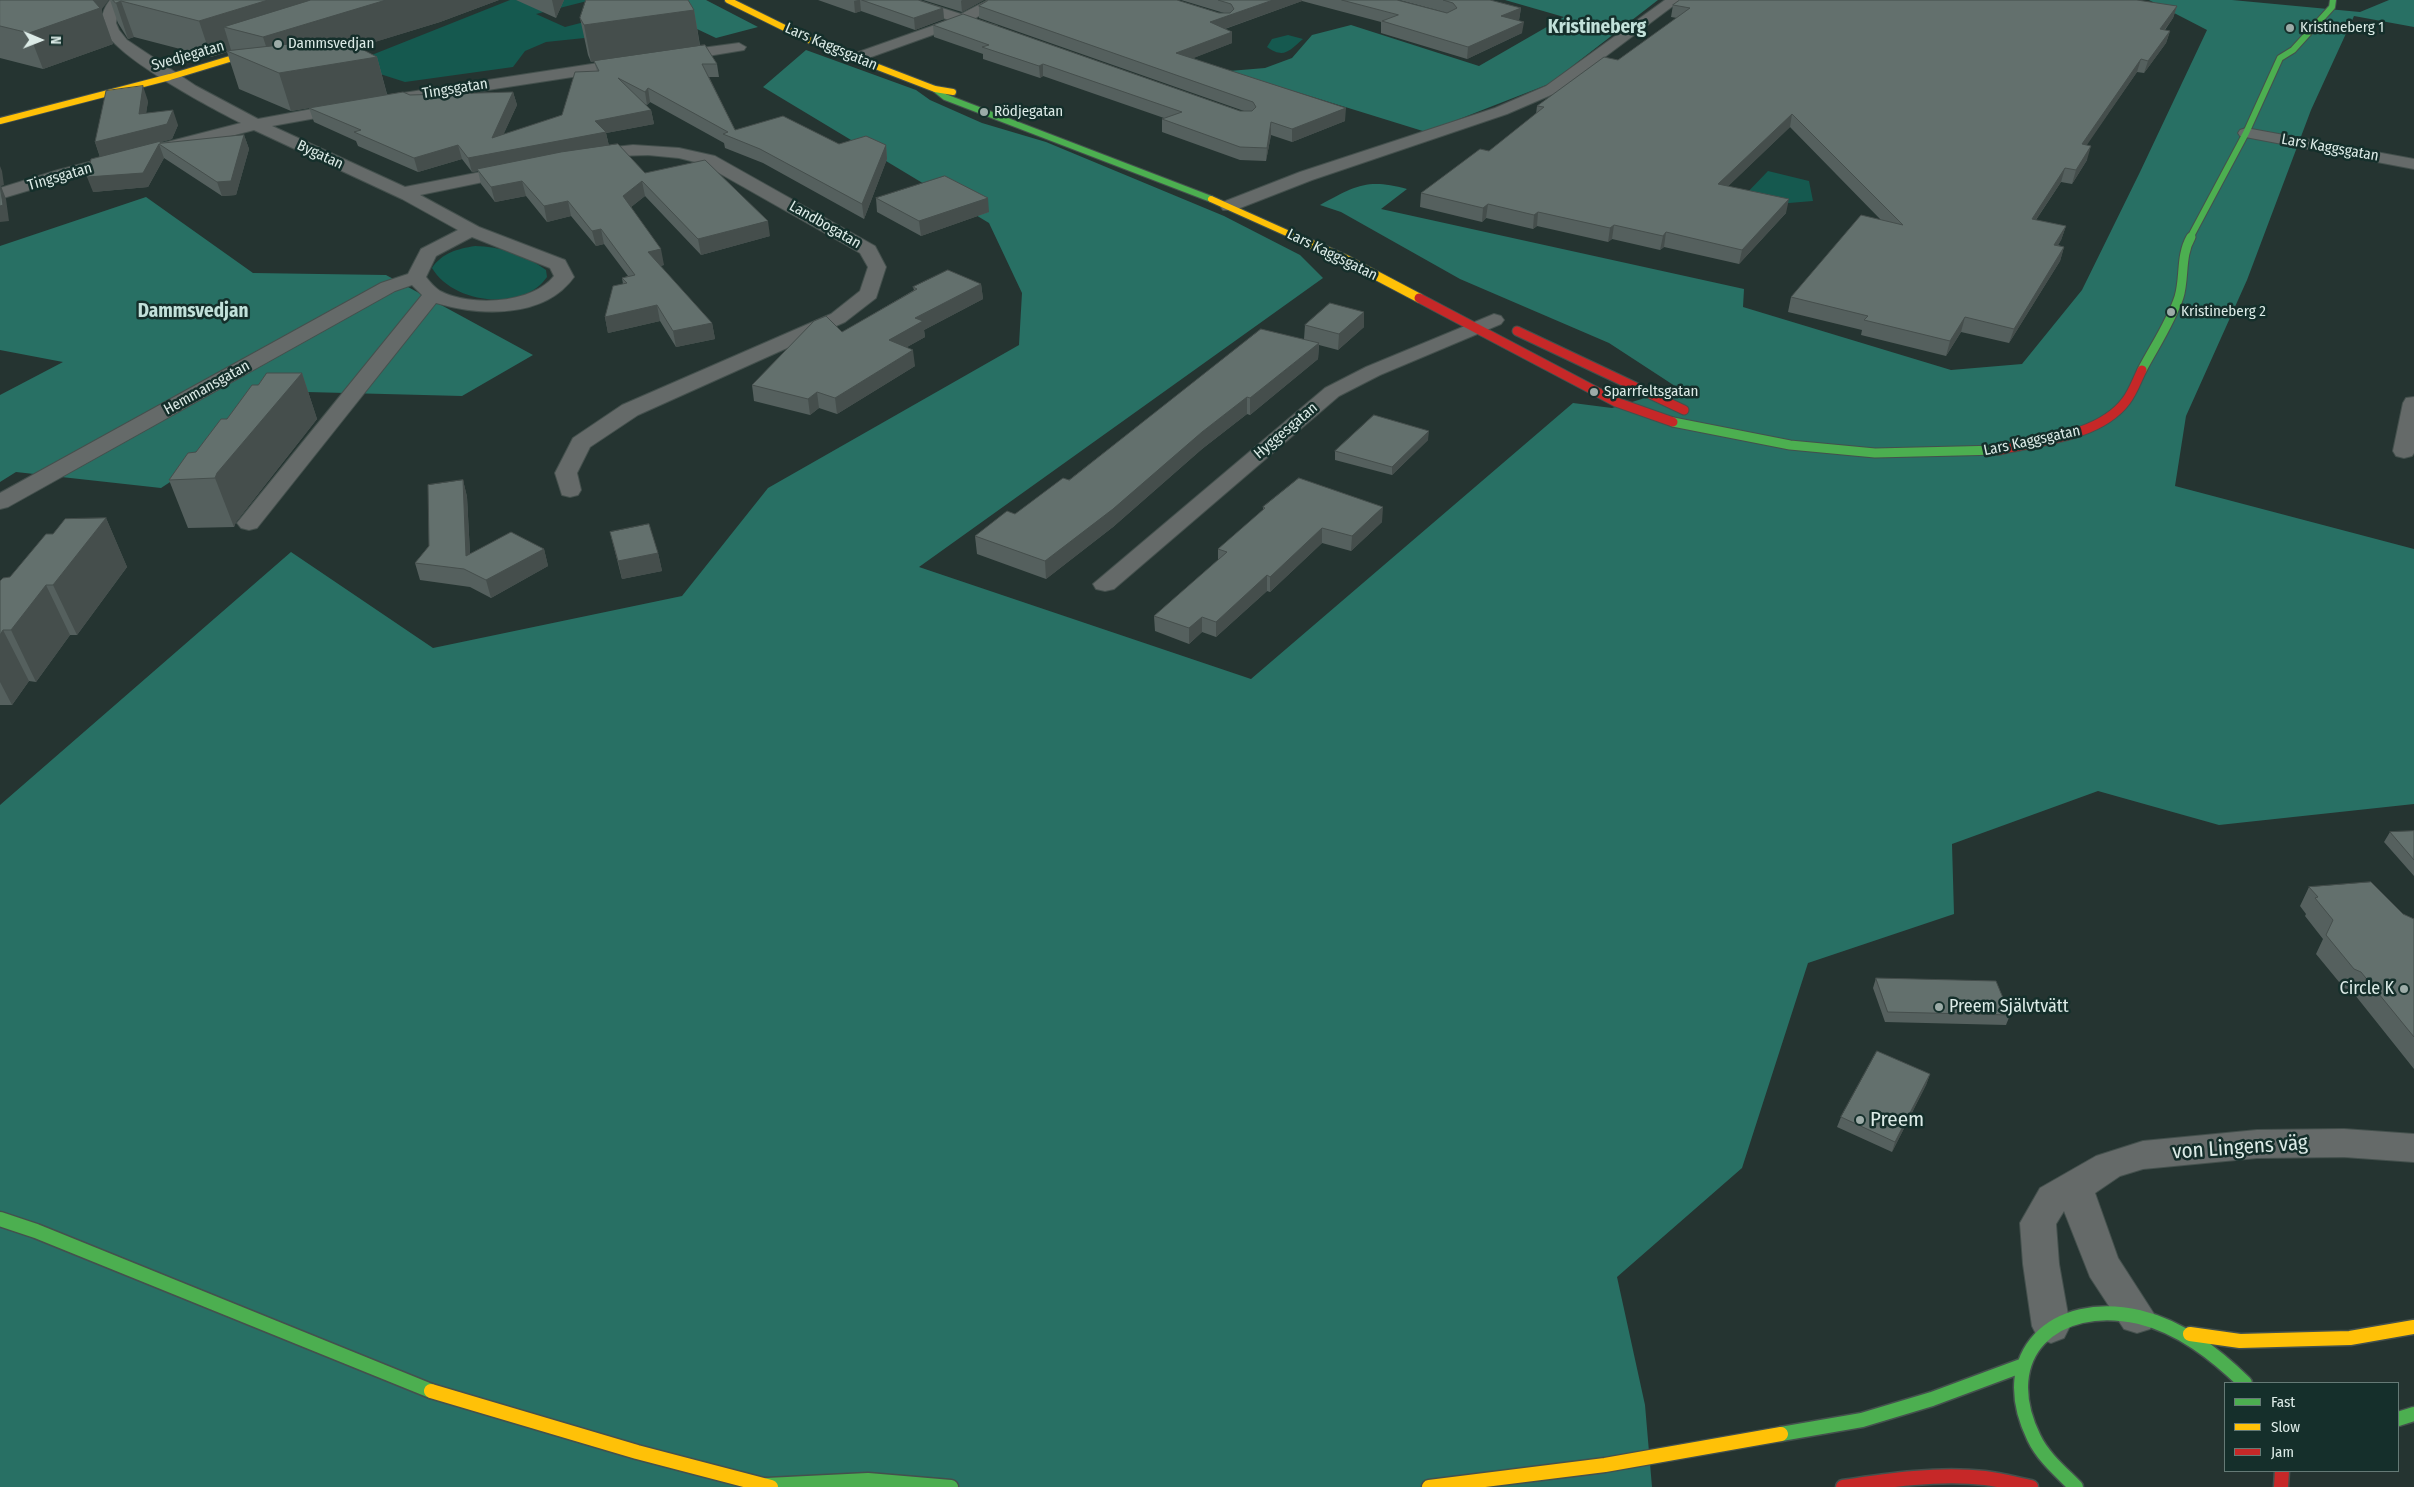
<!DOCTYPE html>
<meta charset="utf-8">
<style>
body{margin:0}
#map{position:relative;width:2414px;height:1487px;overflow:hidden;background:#253431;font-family:"Fira Sans Condensed",sans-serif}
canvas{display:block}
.legend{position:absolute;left:2224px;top:1382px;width:175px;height:90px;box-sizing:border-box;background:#152f2b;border:1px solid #657a76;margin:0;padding:6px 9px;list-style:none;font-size:15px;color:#dcebe7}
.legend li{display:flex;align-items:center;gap:10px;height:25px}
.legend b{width:25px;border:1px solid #657a76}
.north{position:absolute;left:15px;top:15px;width:50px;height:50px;-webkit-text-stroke:4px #152f2b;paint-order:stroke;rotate:91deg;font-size:14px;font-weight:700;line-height:20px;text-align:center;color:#dcebe7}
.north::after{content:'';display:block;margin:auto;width:18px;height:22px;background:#dcebe7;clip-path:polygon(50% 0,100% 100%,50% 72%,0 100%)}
</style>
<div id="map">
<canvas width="2414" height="1487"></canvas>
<ul class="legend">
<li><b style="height:6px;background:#4caf50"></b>Fast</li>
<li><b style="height:6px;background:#ffc107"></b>Slow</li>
<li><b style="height:6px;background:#c62828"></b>Jam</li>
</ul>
<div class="north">N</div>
</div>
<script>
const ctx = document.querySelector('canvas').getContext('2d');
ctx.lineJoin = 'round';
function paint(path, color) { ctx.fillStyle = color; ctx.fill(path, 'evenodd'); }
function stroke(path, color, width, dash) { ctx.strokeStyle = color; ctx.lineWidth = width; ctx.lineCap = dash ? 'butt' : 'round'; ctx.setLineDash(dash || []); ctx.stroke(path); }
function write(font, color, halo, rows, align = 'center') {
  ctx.font = font + ' "Fira Sans Condensed",sans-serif'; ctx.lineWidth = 5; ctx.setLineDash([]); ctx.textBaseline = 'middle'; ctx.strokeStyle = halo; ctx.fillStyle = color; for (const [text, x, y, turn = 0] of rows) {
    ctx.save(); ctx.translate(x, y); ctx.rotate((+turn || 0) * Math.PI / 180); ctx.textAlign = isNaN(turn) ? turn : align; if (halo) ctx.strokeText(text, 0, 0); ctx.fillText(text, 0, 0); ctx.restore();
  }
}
const green = new Path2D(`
 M510,0H591L536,14L565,27L654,4L690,27L546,42L525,51L513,67L405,82L349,64Z
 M1288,35L1303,39C1289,51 1284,59 1267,47L1272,39Z
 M1768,171L1809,181L1813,201L1777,204L1743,197Z
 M475,246C500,246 526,255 546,270L547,277C522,313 452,303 432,268C442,253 457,249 475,246Z`);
const forest = new Path2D(`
 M670,0H706L758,27L716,38L697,29Z
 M1505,0H1658L1549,84L1426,132L1229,71L1265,68L1292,58L1312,35L1351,25L1479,66L1564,17Z
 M2149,0H2232L2360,12L2389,0H2414V27L2354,16L2311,110L2247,280L2186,416L2175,486L2414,549V804L2219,825L2098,791L1952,844L1954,914L1808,963L1742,1168L1617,1277L1645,1405L1652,1487H0V805L291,552L433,648L682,596L768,488L1019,345L1022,293L989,223L763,87L806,50L916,90L930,100L982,123L1046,142L1224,216L1300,255L1323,278L919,567L1251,679L1573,403L1612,408L1678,388L1609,343L1460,279L1341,212L1320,205C1355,186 1367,178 1407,189L1381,209L1744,289L1743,307L1951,370L2022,364L2082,290L2140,172L2207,30Z
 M146,197L253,273L386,275L533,355L462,396L307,392L161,488L16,472L0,482V395L63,362L0,350V246Z`);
const street = new Path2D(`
 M110,0H124L118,11L116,23L119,30L127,40L196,86L258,119L377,97L631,58L639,63L631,68L377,107L272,126L405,187L516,165L522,166L525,170L522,174L420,195L479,227L565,260L574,277C544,319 480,316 436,303L257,528L249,530L241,528L237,523L422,295L412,285L395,291L8,507L0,509V493L381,283L408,274L421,249L458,230L402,199L254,130L70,178L0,199V188L58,170L241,123C211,108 115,57 104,29C99,18 104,8 110,0ZM472,237L550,268L554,276C532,304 470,307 440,291C434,287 430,282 426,277L436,256Z
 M896,0H917L961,14L988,0H1006L974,19L997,26L999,29L997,32L992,33L963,24L860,61H850L847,58L850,55L949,20L898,3Z
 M1665,0H1681L1558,92L1507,114L1312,180L1235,210H1223L1220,206L1223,202L1300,172L1495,108L1546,86Z
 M739,43L746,47L744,50L672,62L664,57L672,52Z
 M2246,128L2414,159V169L2240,136L2238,133L2240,130Z
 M633,145L679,148L715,156L875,246L886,267L876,298L845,322L638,415L590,447L577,473L581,490L578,495L570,497L562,495L555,473L573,438L622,405L831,314L860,291L868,267L860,253L703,164L679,158L648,155L618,156L588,160L582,159L580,155L582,151L588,150Z
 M1494,314L1501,316L1504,320L1501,324L1380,375L1339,396L1114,589L1105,591L1096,589L1093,584L1325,388L1366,367Z
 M2414,397V453L2412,456L2404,458L2396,456L2393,451L2403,403L2406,398Z
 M2344,1129L2414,1134V1162L2344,1157L2257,1158L2143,1169L2120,1176L2095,1193L2118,1258L2156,1317L2150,1329L2137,1333L2124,1329L2090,1277L2064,1211L2056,1224L2059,1264L2070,1326L2064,1338L2051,1343L2038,1338L2032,1326L2023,1264L2020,1223L2040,1188L2096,1156L2143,1141L2257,1130Z`);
const fastFar2 = new Path2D(`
 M935,89L945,97L1211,199
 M2190,238L2246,133L2280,58L2293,50L2332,7L2333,0`);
const fastFar1 = new Path2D(`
 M2142,370C2154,347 2171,322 2179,297C2185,277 2180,256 2191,237
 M1673,422L1790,445L1875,453L2000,450`);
const fast = new Path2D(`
 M0,1219L36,1231L431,1391
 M2398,1419L2414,1414
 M1781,1434L1862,1420L1932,1399L2021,1366
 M767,1485L868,1480L951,1487
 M2076,1487C2061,1472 2043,1457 2034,1438C1993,1354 2055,1298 2139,1317C2181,1327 2215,1354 2245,1383`);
const slowFar2 = new Path2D(`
 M728,0L813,42L935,89L953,92
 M0,121L170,77L266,48
 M1211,199L1298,238`);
const slowFar1 = new Path2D(`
 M1295,237L1345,259L1419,298`);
const slow = new Path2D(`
 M2190,1334L2240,1341L2350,1338L2414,1327
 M431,1391L637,1452L771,1487
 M1429,1487L1605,1465L1781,1434`);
const jamFar1 = new Path2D(`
 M1419,298L1616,402L1673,422
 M1517,331L1684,410
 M2000,450C2040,441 2100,436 2126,401C2133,392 2137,380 2142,370`);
const jam = new Path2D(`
 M1843,1487C1890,1480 1938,1473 1985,1478C2001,1480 2016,1484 2031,1487
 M2281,1487L2282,1471`);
const wall = new Path2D(`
 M0,0L102,9V13L113,44L43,69L0,58Z
 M110,0H499L440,22L358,47L377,57L387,94L410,95L513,92L517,105L503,135L562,115L597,71L594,61L591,62L588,55L580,18L694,10L700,45L717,64L719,77H709L735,130L839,144L886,145L887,159L864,219L763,163L725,148L724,143L650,102L647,105L645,104L651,110L654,124L606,133L609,146L645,173L770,236L701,255L645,196L631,207L664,265L660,266L712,323L715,339L676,347L660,321L608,333L605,317L623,284L622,278L628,276L604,244L596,246L571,216L547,222L526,196L495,202L481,184L478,171L472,172L462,159L418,172L358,146L356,141L314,122L309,108L291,111L239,89L227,52L211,57L134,37L128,39L118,23Z
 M516,0H564L556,18Z
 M818,0H918L943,8L944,19L915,30L861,11L855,13Z
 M923,0H984L962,12Z
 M1181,0H1396L1448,13L1399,0H1490L1521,8L1519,20H1518L1522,33L1467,59L1381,33V22L1302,1L1225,29L1232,32V43L1193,58L1345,121L1292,142L1271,135L1266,161L1240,160L1162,132V119L1164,118L1043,76L1040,78L983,59V54L934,37L933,25L1240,111H1244L979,18V6L1224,13Z
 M1673,5L2177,6L2173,18L2165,30L2170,31L2166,43L2144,73L2137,72L2086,145L2087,160L2072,184L2061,182L2036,220L2066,226L2061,240L2058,245L2064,247L2060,261L2009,343L1961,332L1946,356L1861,335L1862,330L1788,312L1791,297L1881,220L1790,127L1728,186L1786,213L1739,264L1664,247L1660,250L1612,239L1608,242L1537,226L1533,229L1486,218L1482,222L1420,207L1421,193L1489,151L1536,114L1537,106L1618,60L1677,18L1671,17Z
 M148,101L146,113L178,125L172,139L161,142L162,143L244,135L249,149L236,195L222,196L164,158L148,187L93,192L100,157L95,142Z
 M876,198L989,212L921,236L877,212Z
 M981,284L983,299L924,330L925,337L907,347L915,366L837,414L819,408L810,415L754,401L752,385L914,290L913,287Z
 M1305,325L1364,327L1338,350L1319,345L1318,359L1250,415L1247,414L1202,449L1113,527L1046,579L977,554L975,536L1015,514L1069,480L1304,339Z
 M302,373L317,419L236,522L234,527L188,528L169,480L196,452L258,385Z
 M1428,440L1392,475L1335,460V451Z
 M463,480L467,497L470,553L544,549L548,566L491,598L470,587L420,580L415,563L429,546Z
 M1263,507L1382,522L1351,551L1322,543L1270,592L1267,591L1216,637L1202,632L1189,644L1155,631L1154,616L1218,560V549L1263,510Z
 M106,518L127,567L77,635H70L36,682L29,681L12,705H0V581L10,577L53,534Z
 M610,532L658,553L662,571L622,579Z
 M2414,831V876L2384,842L2390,832Z
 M2309,887L2403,914L2414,919V1069L2351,990L2344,988L2316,954L2323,939L2305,916L2306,914L2300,906Z
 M1876,978L2010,1015L2006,1025L1885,1022L1873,988Z
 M1930,1074L1926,1085L1892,1152L1837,1127L1841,1117Z`);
const shadedWall = new Path2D(`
 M91,0H109L102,9V13L113,44L43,69L29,33Z
 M268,0H499L440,22L277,72L274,71L263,37L224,27L231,50L211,57L199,21Z
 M552,0H564L556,18Z
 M858,0H860L861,11L855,13L854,1Z
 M962,0H984L962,12L961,1Z
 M1273,0H1302V1L1210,34V22Z
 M121,1L134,37L128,39L116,3Z
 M2177,6L2173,18L2156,41L2160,29Z
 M943,8L944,19L915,30L914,18Z
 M1521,8L1519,20L1500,28L1501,16Z
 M694,10L700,47L591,62L584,25Z
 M1524,22L1522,33L1467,59L1468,47Z
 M2170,31L2166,43L2144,73L2148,61Z
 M1232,32V43L1176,65V53Z
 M377,57L387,95L291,111L279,73Z
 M2141,59L2137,72L2078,158L2082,144Z
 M1043,64V76L1040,78L1039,66Z
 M143,86L148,101L144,128L139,114Z
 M648,88L650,102L647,105L645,92Z
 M513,92L517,105L495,153L492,138Z
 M1346,108L1345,121L1292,142V129Z
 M173,110L178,125L172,139L161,142L163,146L160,144L100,157L95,142Z
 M651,110L654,124L606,133L609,146L477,169L478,171L472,172L468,158L595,121Z
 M1792,114L1790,127L1716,198L1718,184Z
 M1271,122V135L1266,161L1267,148Z
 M244,135L249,149L236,195L222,196L217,182Z
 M159,144L164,158L148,187L93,192L87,177Z
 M458,145L462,159L418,172L414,158Z
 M886,145L887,159L864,219L862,204Z
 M2091,146L2087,160L2072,184L2076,170Z
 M0,166L2,171L4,185L1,186L6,199L9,221L0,222Z
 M2065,168L2061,182L2027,233L2032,219Z
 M522,181L526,196L495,202L491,187Z
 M642,181L645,196L626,211L623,196Z
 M988,198L989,212L921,236L919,221Z
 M1789,199L1786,213L1739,264L1742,250Z
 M568,201L571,216L547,222L544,206Z
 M1488,204L1486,218L1482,222L1483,208Z
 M1538,212L1537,226L1533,229L1534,215Z
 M768,221L770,236L701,255L698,239Z
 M1614,225L1612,239L1608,242L1610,228Z
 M2066,226L2061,240L2050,259L2054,245Z
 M601,229L604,244L596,246L592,231Z
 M1666,232L1664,247L1660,250L1663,236Z
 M2064,247L2060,261L2009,343L2014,329Z
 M661,249L664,265L651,268L648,252Z
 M981,284L983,299L924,330L925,337L891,356L889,340L915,318Z
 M657,305L660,321L608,333L605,317Z
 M1364,312V327L1338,350L1339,334Z
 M1965,317L1961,332L1946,356L1950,341Z
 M712,323L715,339L676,347L673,331Z
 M1319,343L1318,359L1250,415V398Z
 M913,350L915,366L837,414L835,398Z
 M302,373L317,419L236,522L234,527L215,478L217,473Z
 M817,392L819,408L810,415L808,399Z
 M1247,397V414L1202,449L1113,527L1046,579L1045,561L1202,432Z
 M1429,431L1428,440L1392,475V467Z
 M463,480L467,497L471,573L466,556Z
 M1383,507L1382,522L1351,551L1352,536Z
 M106,518L127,567L77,635L53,585Z
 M1322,528V543L1270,592V577Z
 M544,549L548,566L491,598L486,580Z
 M658,553L662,571L622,579L618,561Z
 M1267,575V591L1216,637V622Z
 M46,585L70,635L36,682L11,630Z
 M1202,617V632L1189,644V628Z
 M3,630L29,681L12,705L0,682V635Z
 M1930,1074L1926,1085L1892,1152L1895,1142Z`);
const building = new Path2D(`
 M0,0H93L100,8L29,33L0,26Z
 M113,0H268L199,21L121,1L116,3Z
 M311,0H386L263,37L224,27Z
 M586,0H688L694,10L584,25L580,18Z
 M862,0H918L943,8L914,18Z
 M989,0H1177L1219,13H1230L1234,9L1231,4L1218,0H1273L1210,22L1232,32L1176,53L1346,108L1292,129L1271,122L1267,148L1240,147L1162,119L1182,112L1043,64L1039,66L982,47L989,45L933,25L963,14L1240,111H1252L1256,107L1253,102L979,6Z
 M1342,0H1397L1447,13L1457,8L1453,3L1443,0H1490L1521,8L1501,16L1524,22L1468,47L1382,21L1398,15Z
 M1680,0H2137L2177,6L2160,29L2170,31L2148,61L2141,59L2082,144L2091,146L2076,170L2065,168L2032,219L2066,226L2054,245L2064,247L2014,329L1965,317L1950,341L1864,320L1868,316L1791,297L1861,215L1903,225L1792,114L1718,184L1789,199L1742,250L1666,232L1663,236L1614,225L1610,228L1538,212L1534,215L1488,204L1483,208L1421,193L1480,149L1489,151L1544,107L1537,106L1604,57L1618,60L1690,8L1673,5Z
 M336,39L348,42L377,57L279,73L227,51Z
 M705,45L717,64H702L735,130L783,116L839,144L866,136L886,145L862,204L760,149L723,134L728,132L648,88L645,92L618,78L651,110L595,121L606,132L468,158L458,145L414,158L354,132L361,130L309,108L403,92L410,95L513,92L492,138L562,115L575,72L599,71L594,61Z
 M143,86L139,114L173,110L167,124L95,142L106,91Z
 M244,135L231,181L217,182L159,144L143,173L87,177L91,159L161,141L160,143Z
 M618,144L645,173L705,160L768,221L698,239L642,181L623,196L661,249L648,252L712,323L673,331L657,305L605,317L613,286L627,283L622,278L635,275L601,229L592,231L568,201L544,206L522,181L491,187L477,169L561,152Z
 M945,176L988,198L919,221L876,198Z
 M0,185L3,205L0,206Z
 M948,270L981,284L915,318L923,321L889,340L913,350L835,398L817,392L808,399L752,385L814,321L826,316L842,332L917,289L913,287Z
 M1330,303L1364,312L1339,334L1305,325Z
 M1261,329L1319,343L1250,398L1247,397L1202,432L1113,509L1045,561L975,536L1007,511L1015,514L1063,478L1069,480Z
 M267,373H302L217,473L215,478L169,480L188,453L196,452L221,419H227L252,385H258Z
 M1374,415L1429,431L1392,467L1335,451Z
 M1299,478L1383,507L1352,536L1322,528L1270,577L1267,575L1216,622L1202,617L1189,628L1154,616L1227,552L1218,549L1265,508L1263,507Z
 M463,480L466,556L511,532L544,549L486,580L464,569L415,563L429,546L428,485Z
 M106,518L53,585H46L11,630H3L0,635V581L3,578L10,577L46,534H53L65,519Z
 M649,524L658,553L618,561L610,532Z
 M2414,831V860L2390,832Z
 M2371,882L2403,914L2414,919V1037L2361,972L2354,969L2326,935L2333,920L2315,898L2318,897L2309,887Z
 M1876,978L1996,981L2010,1015L1888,1012Z
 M1877,1051L1930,1074L1895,1142L1841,1117Z`);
const markers = [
 [2290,28,5,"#9caba7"],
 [278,44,5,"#9caba7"],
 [984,112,5,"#9caba7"],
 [2171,312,5,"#9caba7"],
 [1594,392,5,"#9caba7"],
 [2404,989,5,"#9caba7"],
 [1939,1007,5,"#9caba7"],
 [1860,1120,5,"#9caba7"]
];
const farPoinames = [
 ["Kristineberg 1",2300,28],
 ["Dammsvedjan",288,44],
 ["Rödjegatan",994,112],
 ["Kristineberg 2",2181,312],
 ["Sparrfeltsgatan",1604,392]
];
const farStreetnames = [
 ["Lars Kaggsgatan",831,47,23],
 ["Svedjegatan",188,56,-16],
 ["Tingsgatan",455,89,-9],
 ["Lars Kaggsgatan",2330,148,10],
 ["Bygatan",320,155,25],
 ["Tingsgatan",60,177,-16],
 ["Landbogatan",825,225,30],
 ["Lars Kaggsgatan",1332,255,26],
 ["Hemmansgatan",207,388,-29],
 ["Hyggesgatan",1286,431,-40],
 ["Lars Kaggsgatan",2032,441,-12]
];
const poiNames = [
 ["Circle K",2394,989],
 ["Preem Självtvätt",1949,1007,"left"]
];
const farDistrictnames = [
 ["Kristineberg",1597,28],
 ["Dammsvedjan",193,312]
];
const nearPoinames = [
 ["Preem",1870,1120]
];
const nearStreetnames = [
 ["von Lingens väg",2240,1148,-4]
];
paint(green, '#15594f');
paint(forest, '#287064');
stroke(street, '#44504d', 2);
stroke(fastFar2, '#44504d', 8);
stroke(fastFar1, '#44504d', 11);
stroke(fast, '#44504d', 17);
stroke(slowFar2, '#44504d', 8);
stroke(slowFar1, '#44504d', 11);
stroke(slow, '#44504d', 17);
stroke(jamFar1, '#44504d', 11);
stroke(jam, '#44504d', 17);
paint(street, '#656a69');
stroke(fastFar2, '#4caf50', 6);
stroke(fastFar1, '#4caf50', 9);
stroke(fast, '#4caf50', 14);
stroke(slowFar2, '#ffc107', 6);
stroke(slowFar1, '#ffc107', 9);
stroke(slow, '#ffc107', 14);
stroke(jamFar1, '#c62828', 9);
stroke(jam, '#c62828', 14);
paint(wall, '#55605e');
paint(shadedWall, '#454e4c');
paint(building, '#63706d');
stroke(building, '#454e4c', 1);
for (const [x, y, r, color] of markers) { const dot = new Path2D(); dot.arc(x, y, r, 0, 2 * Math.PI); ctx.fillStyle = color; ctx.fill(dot); stroke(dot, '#152f2b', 2); }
write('15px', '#dcebe7', '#152f2b', farPoinames, 'left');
write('15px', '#dcebe7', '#152f2b', farStreetnames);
write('18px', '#dcebe7', '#152f2b', poiNames, 'right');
write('bold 19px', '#c2e1da', '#152f2b', farDistrictnames);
write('21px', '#dcebe7', '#152f2b', nearPoinames, 'left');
write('21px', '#dcebe7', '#152f2b', nearStreetnames);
</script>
